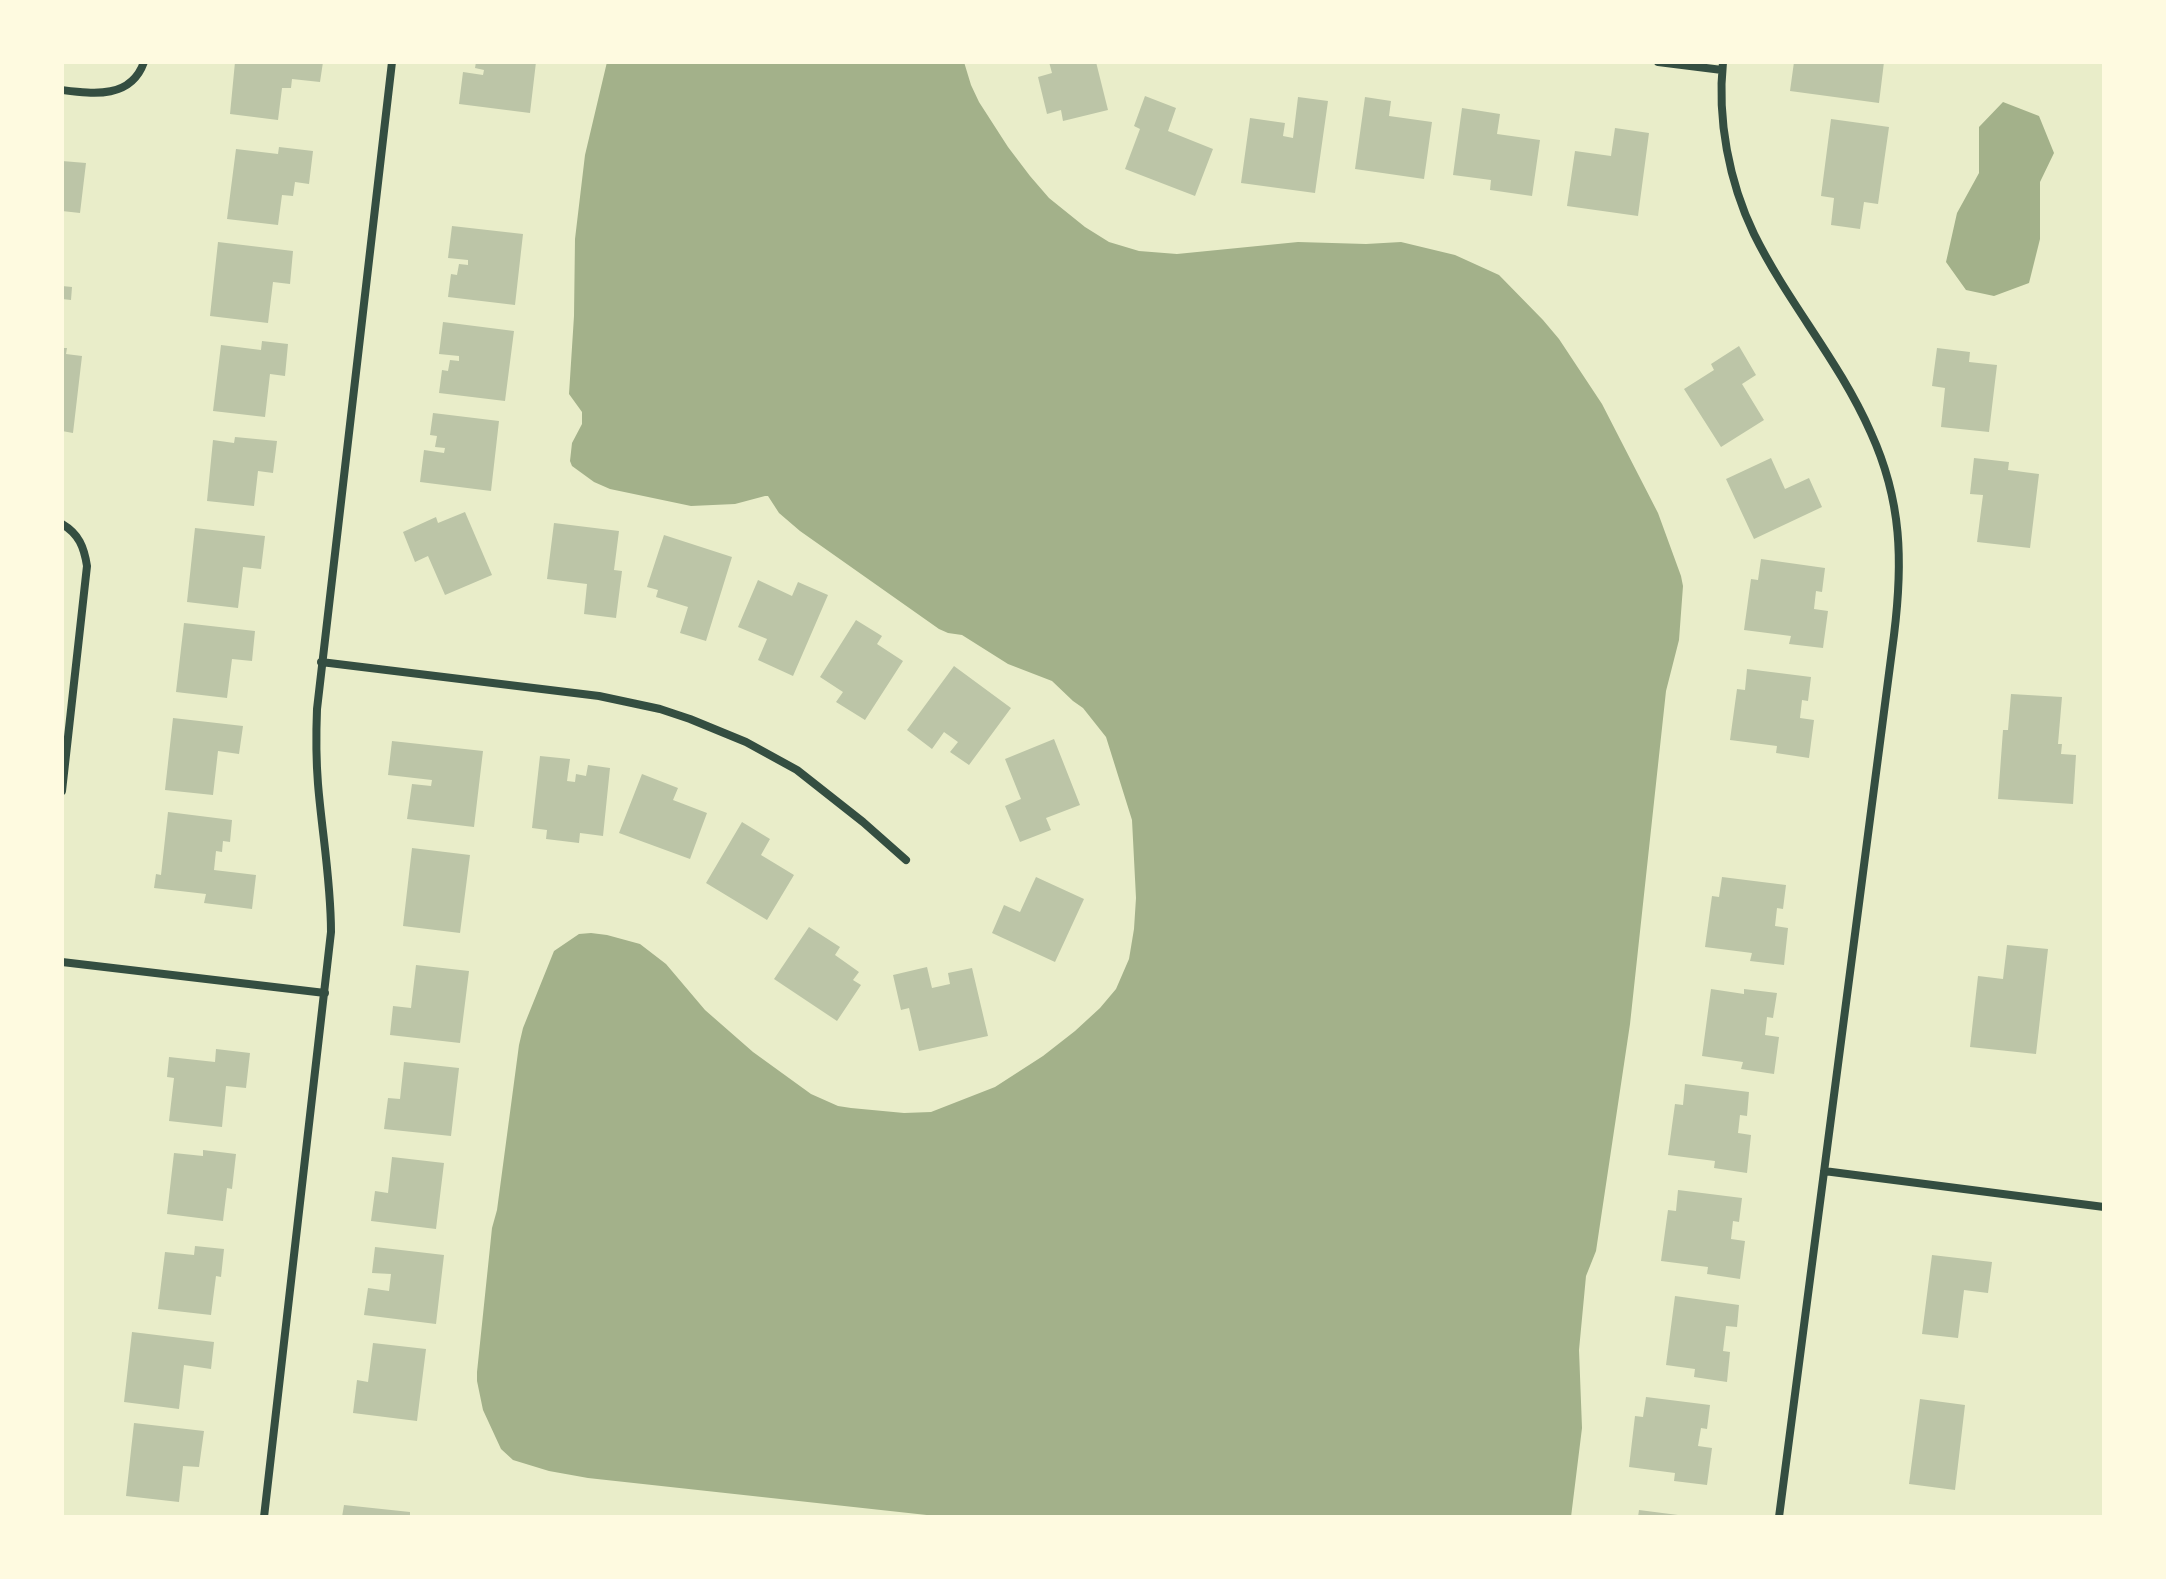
<!DOCTYPE html>
<style>
body{margin:0}
#map{position:relative;width:2166px;height:1579px;overflow:hidden;background:#e9edc9;font-family:Jost,sans-serif}
canvas{display:block}
.frame{position:absolute;inset:0;border:64px solid #fefae0;pointer-events:none}
</style>
<div id="map">
<canvas width="2166" height="1579"></canvas>
<div class="frame"></div>
</div>
<script>
const ctx = document.querySelector('canvas').getContext('2d');
ctx.lineJoin = 'round';
function paint(path, color) { ctx.fillStyle = color; ctx.fill(path, 'evenodd'); }
function stroke(path, color, width, dash) { ctx.strokeStyle = color; ctx.lineWidth = width; ctx.lineCap = dash ? 'butt' : 'round'; ctx.setLineDash(dash || []); ctx.stroke(path); }
const water = new Path2D(`
 M607,62H964L971,85L979,102L1008,147L1030,176L1049,198L1085,227L1109,242L1139,251L1177,254L1298,242L1366,244L1401,242L1455,255L1499,275L1543,320L1559,339L1602,404L1658,513L1681,576L1683,586L1679,640L1666,691L1630,1024L1596,1251L1586,1276L1579,1350L1582,1428L1571,1517H945L588,1478L549,1471L513,1460L501,1449L483,1410L477,1381V1372L492,1228L497,1210L519,1045L523,1028L554,951L579,934L591,933L607,935L640,944L666,964L705,1010L753,1052L811,1094L838,1106L851,1108L904,1113L931,1112L995,1087L1043,1056L1075,1031L1100,1008L1116,989L1129,959L1134,929L1136,898L1132,820L1106,737L1083,708L1073,701L1052,681L1008,664L962,635L948,633L939,629L800,531L779,513L768,496H765L735,504L691,506L610,489L594,482L572,466L570,461L572,443L582,424V412L569,394L574,316L575,239L585,155Z
 M2003,102L2039,116L2054,153L2040,182V239L2029,283L1994,296L1966,290L1946,262L1957,213L1979,173V127Z`);
const building = new Path2D(`
 M235,62H323L320,82L292,79L291,88H282L278,120L230,114Z
 M476,62H536L530,113L459,104L463,72L483,75L484,70L475,68Z
 M1049,62H1096L1108,110L1063,121L1061,110L1047,114L1038,77L1052,73Z
 M1794,62H1884L1879,103L1790,91Z
 M1145,96L1176,108L1168,131L1213,149L1195,196L1125,169L1140,129L1134,126Z
 M1298,97L1328,101L1315,193L1241,183L1250,118L1285,123L1283,136L1293,138Z
 M1365,97L1391,101L1389,116L1432,122L1424,179L1355,169Z
 M1462,108L1500,114L1497,134L1540,140L1532,196L1490,190L1491,180L1453,175Z
 M1831,119L1889,127L1878,204L1864,202L1860,229L1831,225L1834,198L1821,196Z
 M1615,128L1649,133L1638,216L1567,206L1575,151L1611,156Z
 M279,147L313,151L309,184L295,182L293,196L282,195L278,225L227,219L236,149L278,154Z
 M62,161L86,163L80,213L62,211Z
 M452,226L523,234L515,305L448,297L451,274L457,275L459,264L468,265V260L448,258Z
 M218,242L293,251L290,284L273,282L268,323L210,316Z
 M62,286L72,287L71,300L62,299Z
 M443,322L514,331L505,401L439,393L442,370L448,371L450,360L459,361V356L439,354Z
 M262,341L288,344L285,376L270,374L265,417L213,411L221,345L261,350Z
 M1739,346L1756,375L1742,384L1764,420L1721,447L1684,389L1714,370L1711,364Z
 M62,348H67L66,354L82,356L73,433L62,431Z
 M1937,348L1970,352L1969,362L1997,365L1989,432L1941,427L1945,388L1932,386Z
 M433,413L499,421L491,491L420,482L424,450L444,453L445,448L435,447L437,436L430,435Z
 M235,437L277,441L273,473L258,471L254,506L207,501L213,440L234,443Z
 M1771,458L1785,489L1809,478L1822,507L1754,539L1726,479Z
 M1974,458L2009,462L2008,470L2039,474L2030,548L1977,542L1983,495L1970,494Z
 M465,512L492,575L445,595L428,556L415,562L403,532L436,517L438,523Z
 M554,523L619,531L614,570L622,571L616,618L584,614L587,584L547,579Z
 M195,528L265,536L261,569L243,567L238,608L187,602Z
 M664,535L732,557L706,641L680,633L688,607L656,597L658,590L647,587Z
 M1761,559L1825,568L1822,592L1816,591L1814,609L1828,611L1823,648L1789,644L1791,636L1744,630L1751,579L1758,580Z
 M758,580L792,596L798,582L828,595L793,676L758,660L767,639L738,627Z
 M856,620L882,636L877,644L903,661L865,720L836,702L843,692L820,677Z
 M184,623L255,631L252,661L232,659L227,698L176,692Z
 M954,666L1011,708L969,765L950,752L958,742L944,732L932,749L907,730Z
 M1747,669L1811,677L1808,701L1802,700L1800,718L1814,720L1809,758L1776,753L1777,746L1730,740L1737,689L1745,690Z
 M2011,694L2062,697L2058,744H2062L2061,754L2076,755L2073,804L1998,799L2003,730H2008Z
 M173,718L243,726L239,754L218,751L213,795L165,790Z
 M1054,739L1080,805L1046,818L1051,830L1020,842L1005,806L1021,799L1005,759Z
 M392,741L483,751L474,827L407,819L412,784L431,786L432,780L388,775Z
 M540,756L570,759L567,781L575,782L576,774L586,776L588,765L610,768L603,836L580,833L579,843L546,839L547,830L532,828Z
 M642,774L678,788L673,800L707,813L690,859L619,833Z
 M168,812L232,820L230,842L223,841L222,852L216,851L214,870L256,875L252,909L204,903L206,894L154,888L156,874L161,875Z
 M742,822L770,839L761,855L794,875L767,920L706,883Z
 M412,848L470,855L460,933L403,926Z
 M1036,877L1084,899L1055,962L992,933L1004,905L1020,912Z
 M1722,877L1786,885L1783,909L1777,908L1775,926L1788,928L1784,965L1750,961L1752,953L1705,947L1712,896L1719,897Z
 M809,927L840,947L835,955L859,972L853,980L861,985L837,1021L774,979Z
 M2007,945L2048,949L2036,1054L1970,1047L1978,976L2003,979Z
 M416,965L469,971L460,1043L390,1035L393,1006L411,1008Z
 M927,967L932,988L950,984L948,973L972,968L988,1036L919,1051L909,1008L901,1010L893,975Z
 M1711,989L1744,994V989L1777,993L1773,1018L1767,1017L1765,1035L1779,1037L1774,1074L1741,1069L1743,1062L1702,1056Z
 M216,1049L250,1053L246,1088L226,1086L222,1127L169,1121L174,1078L167,1077L169,1057L215,1062Z
 M404,1062L459,1068L451,1136L384,1129L388,1098L400,1099Z
 M1685,1084L1749,1092L1747,1116L1740,1115L1738,1133L1751,1135L1747,1173L1714,1168L1715,1161L1668,1155L1675,1104L1683,1105Z
 M203,1150L236,1154L232,1189L227,1188L223,1221L167,1214L174,1153L203,1156Z
 M392,1157L444,1163L436,1229L371,1221L375,1191L388,1193Z
 M1678,1190L1742,1198L1739,1222L1733,1221L1731,1239L1745,1241L1740,1279L1707,1274L1708,1267L1661,1261L1668,1210L1676,1211Z
 M195,1246L224,1249L221,1277L216,1276L211,1315L158,1309L165,1252L194,1255Z
 M375,1247L444,1255L436,1324L364,1315L368,1288L389,1291L391,1274L372,1273Z
 M1932,1255L1992,1262L1988,1293L1964,1290L1958,1338L1922,1334Z
 M1675,1296L1739,1305L1737,1327L1726,1326L1723,1351L1730,1352L1727,1382L1694,1377L1695,1369L1666,1365Z
 M132,1332L214,1342L211,1369L184,1365L179,1409L124,1402Z
 M373,1343L426,1349L417,1421L353,1413L357,1380L368,1382Z
 M1646,1397L1710,1405L1707,1429L1701,1428L1698,1446L1712,1448L1707,1485L1674,1481L1675,1473L1629,1467L1635,1416L1643,1417Z
 M1920,1399L1965,1405L1955,1490L1909,1484Z
 M134,1423L204,1431L199,1467L183,1466L179,1502L126,1496Z
 M344,1505L410,1512V1517H342Z
 M1639,1510L1678,1515V1517H1638Z`);
const minor = new Path2D(`
 M1658,62L1722,70
 M1723,62C1717,119 1729,182 1754,234C1788,303 1840,362 1871,433C1902,501 1903,562 1894,635L1779,1517
 M62,90C94,94 131,99 144,62
 M62,524C79,534 84,547 87,566L62,791
 M321,662L599,696L660,709L690,719L746,742L797,770L863,822L906,860
 M62,962L325,993
 M1824,1171L2104,1207
 M264,1517L331,932C331,881 322,833 318,784C316,759 316,734 317,709L392,62`);
paint(water, '#a3b18a');
paint(building, '#bcc5a7');
stroke(minor, '#344e41', 8);
</script>
